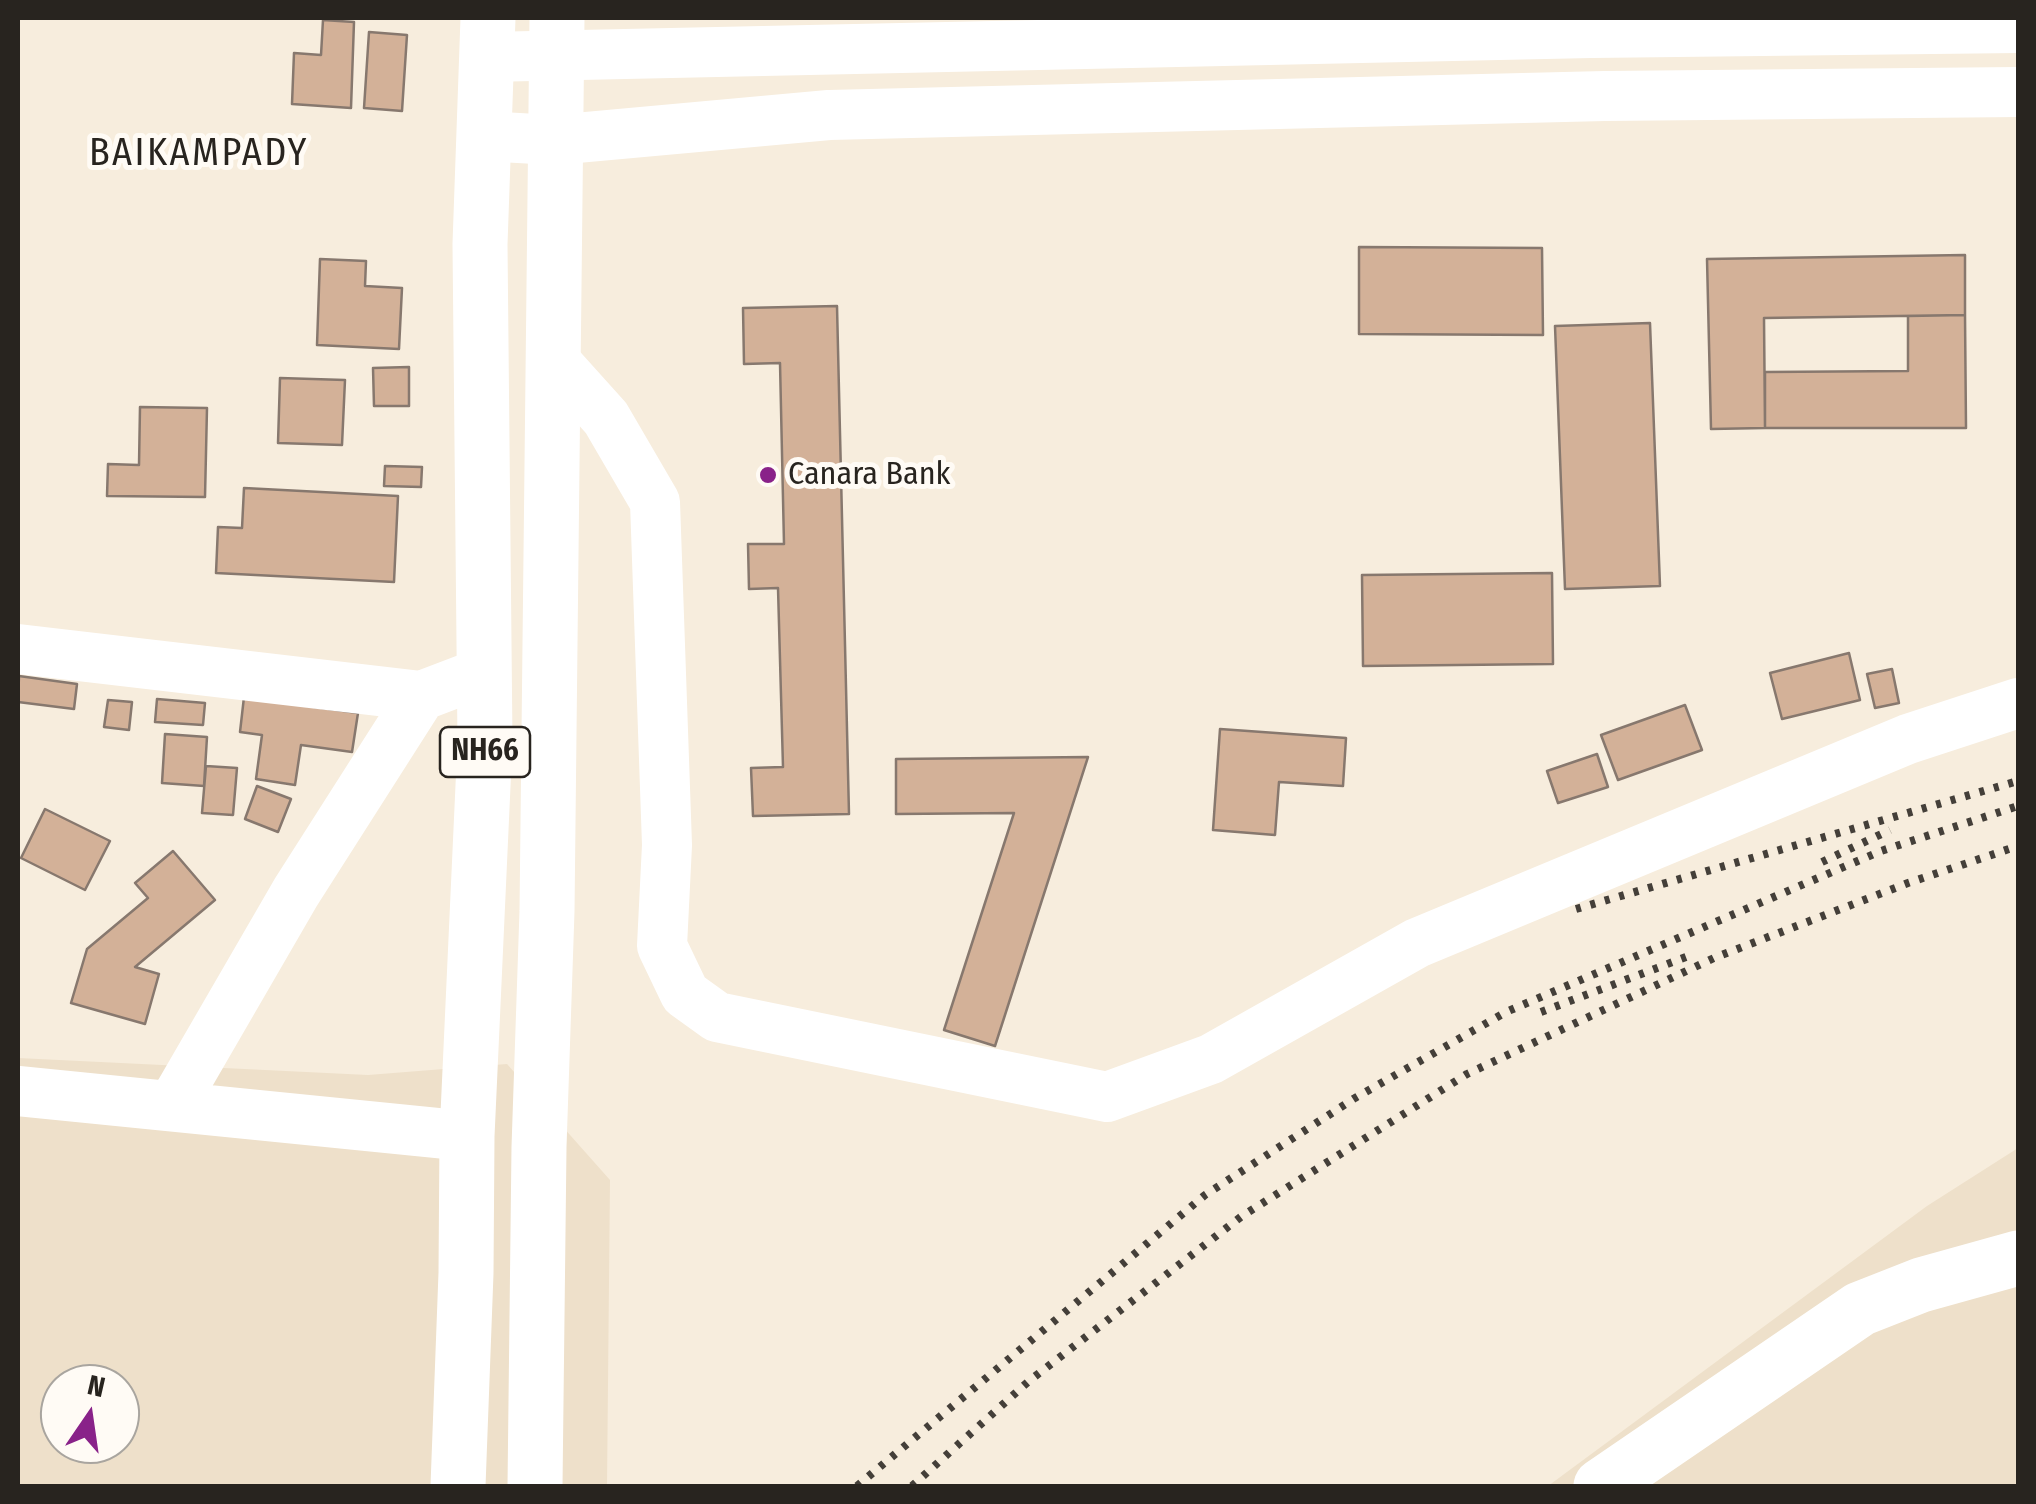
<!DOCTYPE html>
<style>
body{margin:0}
#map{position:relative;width:2036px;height:1504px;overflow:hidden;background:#f7eddd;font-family:"Fira Sans Condensed",sans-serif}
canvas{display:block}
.frame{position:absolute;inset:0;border:20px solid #28241f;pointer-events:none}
.north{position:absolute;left:40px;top:1364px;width:100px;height:100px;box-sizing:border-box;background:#fffbf5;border:2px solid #a9a59f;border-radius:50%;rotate:13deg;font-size:28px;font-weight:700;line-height:40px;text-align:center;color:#28241f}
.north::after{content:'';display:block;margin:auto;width:35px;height:45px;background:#892289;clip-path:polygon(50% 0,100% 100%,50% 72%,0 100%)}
</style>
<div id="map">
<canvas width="2036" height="1504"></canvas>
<div class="frame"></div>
<div class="north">N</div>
</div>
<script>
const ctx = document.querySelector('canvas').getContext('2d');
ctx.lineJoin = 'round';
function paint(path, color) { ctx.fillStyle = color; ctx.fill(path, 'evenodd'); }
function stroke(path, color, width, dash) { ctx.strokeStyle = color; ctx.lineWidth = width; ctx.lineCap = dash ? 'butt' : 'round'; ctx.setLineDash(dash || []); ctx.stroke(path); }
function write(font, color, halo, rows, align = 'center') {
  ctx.font = font + ' "Fira Sans Condensed",sans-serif'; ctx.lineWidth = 10; ctx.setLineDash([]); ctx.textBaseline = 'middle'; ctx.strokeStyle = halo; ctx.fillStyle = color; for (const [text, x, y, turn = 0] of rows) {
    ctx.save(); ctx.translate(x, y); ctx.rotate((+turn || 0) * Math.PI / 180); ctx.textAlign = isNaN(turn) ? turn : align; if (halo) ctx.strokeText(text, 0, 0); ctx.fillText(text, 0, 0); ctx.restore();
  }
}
const built = new Path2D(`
 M18,1058L368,1075L507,1064L610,1180L607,1486H18ZM60,1384H120V1444H60Z
 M2018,1148V1486H1548L1927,1206Z`);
const building = new Path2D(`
 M323,20L354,22L351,108L292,104L294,53L321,55Z
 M369,32L407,35L402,111L364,108Z
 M1359,247L1542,248L1543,335L1359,334Z
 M1965,255V315L1764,318L1765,428L1711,429L1707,259Z
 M320,259L366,261L365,286L402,288L399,349L317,345Z
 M837,306L849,814L753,816L751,768L783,767L778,588L749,589L748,544H784L780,363L744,364L743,308Z
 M1965,315L1966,428H1765V372L1908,371V316Z
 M1650,323L1660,586L1565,589L1555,326Z
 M409,367V406H374L373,368Z
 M280,378L345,380L342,445L278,443Z
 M140,407L207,408L205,497L107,496L108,464L139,465Z
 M385,466L422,467L421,487L384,486Z
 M244,488L398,496L394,582L216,573L218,527L242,528Z
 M1552,573L1553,664L1363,666L1362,575Z
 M1849,653L1860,700L1782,719L1770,673Z
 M1892,669L1899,703L1875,708L1867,674Z
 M19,676L77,684L74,709L18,702Z
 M244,697L358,713L352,752L301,745L295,785L256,779L262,735L240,732Z
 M157,699L205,703L203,725L155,722Z
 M108,700L132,702L129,730L104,727Z
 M1685,705L1702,750L1618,780L1601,735Z
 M1220,729L1346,738L1343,786L1279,782L1275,835L1213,830Z
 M165,734L207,737L204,786L162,783Z
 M1597,754L1608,787L1558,803L1547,771Z
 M1088,757L995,1046L944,1030L1014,813L896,814V759Z
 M206,766L237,768L233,815L202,813Z
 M257,786L291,799L278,832L245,819Z
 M45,809L110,841L85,890L21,858Z
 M173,851L215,900L135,967L159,974L145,1024L71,1003L87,949L148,898L135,883Z`);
const minor = new Path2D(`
 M487,57L1591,33L2018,28
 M483,136L554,140L829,115L1605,96L2018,92
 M552,358L606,418L655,502L667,845L662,946L685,994L717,1017L1107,1097L1211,1059L1417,943L1908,739L2018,703
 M18,649L421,696L484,672
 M18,1091L467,1136
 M172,1106L296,892L421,696`);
const major = new Path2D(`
 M1601,1486L1860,1309L1921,1285L2018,1258`);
const highway = new Path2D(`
 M458,1486L466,1273L467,1136L485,742L480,244L488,18
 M535,1486L539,1147L547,911L557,18`);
const rail = new Path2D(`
 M1822,862L1890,830
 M1576,909L2018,781
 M1541,1012L1686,957
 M857,1486L1205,1195L1355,1098L1506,1012L1881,851L2018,806
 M912,1486L1029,1381L1242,1216L1467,1074L1714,958L1908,883L2018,846`);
const markers = [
 [768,475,10,"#892289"]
];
const shields = [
 [485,752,90]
];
const shieldNames = [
 ["NH66",485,752]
];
const poiNames = [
 ["Canara Bank",788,475]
];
const quarterNames = [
 ["BAIKAMPADY",199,154]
];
paint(built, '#eee0ca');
paint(building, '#d3b198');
stroke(building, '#87786e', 2.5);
stroke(minor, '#fff', 50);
stroke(major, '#fff', 55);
stroke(highway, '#fff', 55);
stroke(rail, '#443f39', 8, [5, 10]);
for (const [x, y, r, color] of markers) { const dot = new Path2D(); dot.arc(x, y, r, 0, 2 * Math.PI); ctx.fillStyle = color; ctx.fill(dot); stroke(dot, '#fffbf5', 4); }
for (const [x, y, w] of shields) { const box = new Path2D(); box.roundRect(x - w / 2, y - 25, w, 50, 8); ctx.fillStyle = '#fffbf5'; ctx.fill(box); stroke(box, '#28241f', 2.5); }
write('bold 30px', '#28241f', null, shieldNames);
write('32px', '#28241f', '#fffbf5', poiNames, 'left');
ctx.letterSpacing = '2.5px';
write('38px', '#28241f', '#fffbf5', quarterNames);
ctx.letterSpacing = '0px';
</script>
